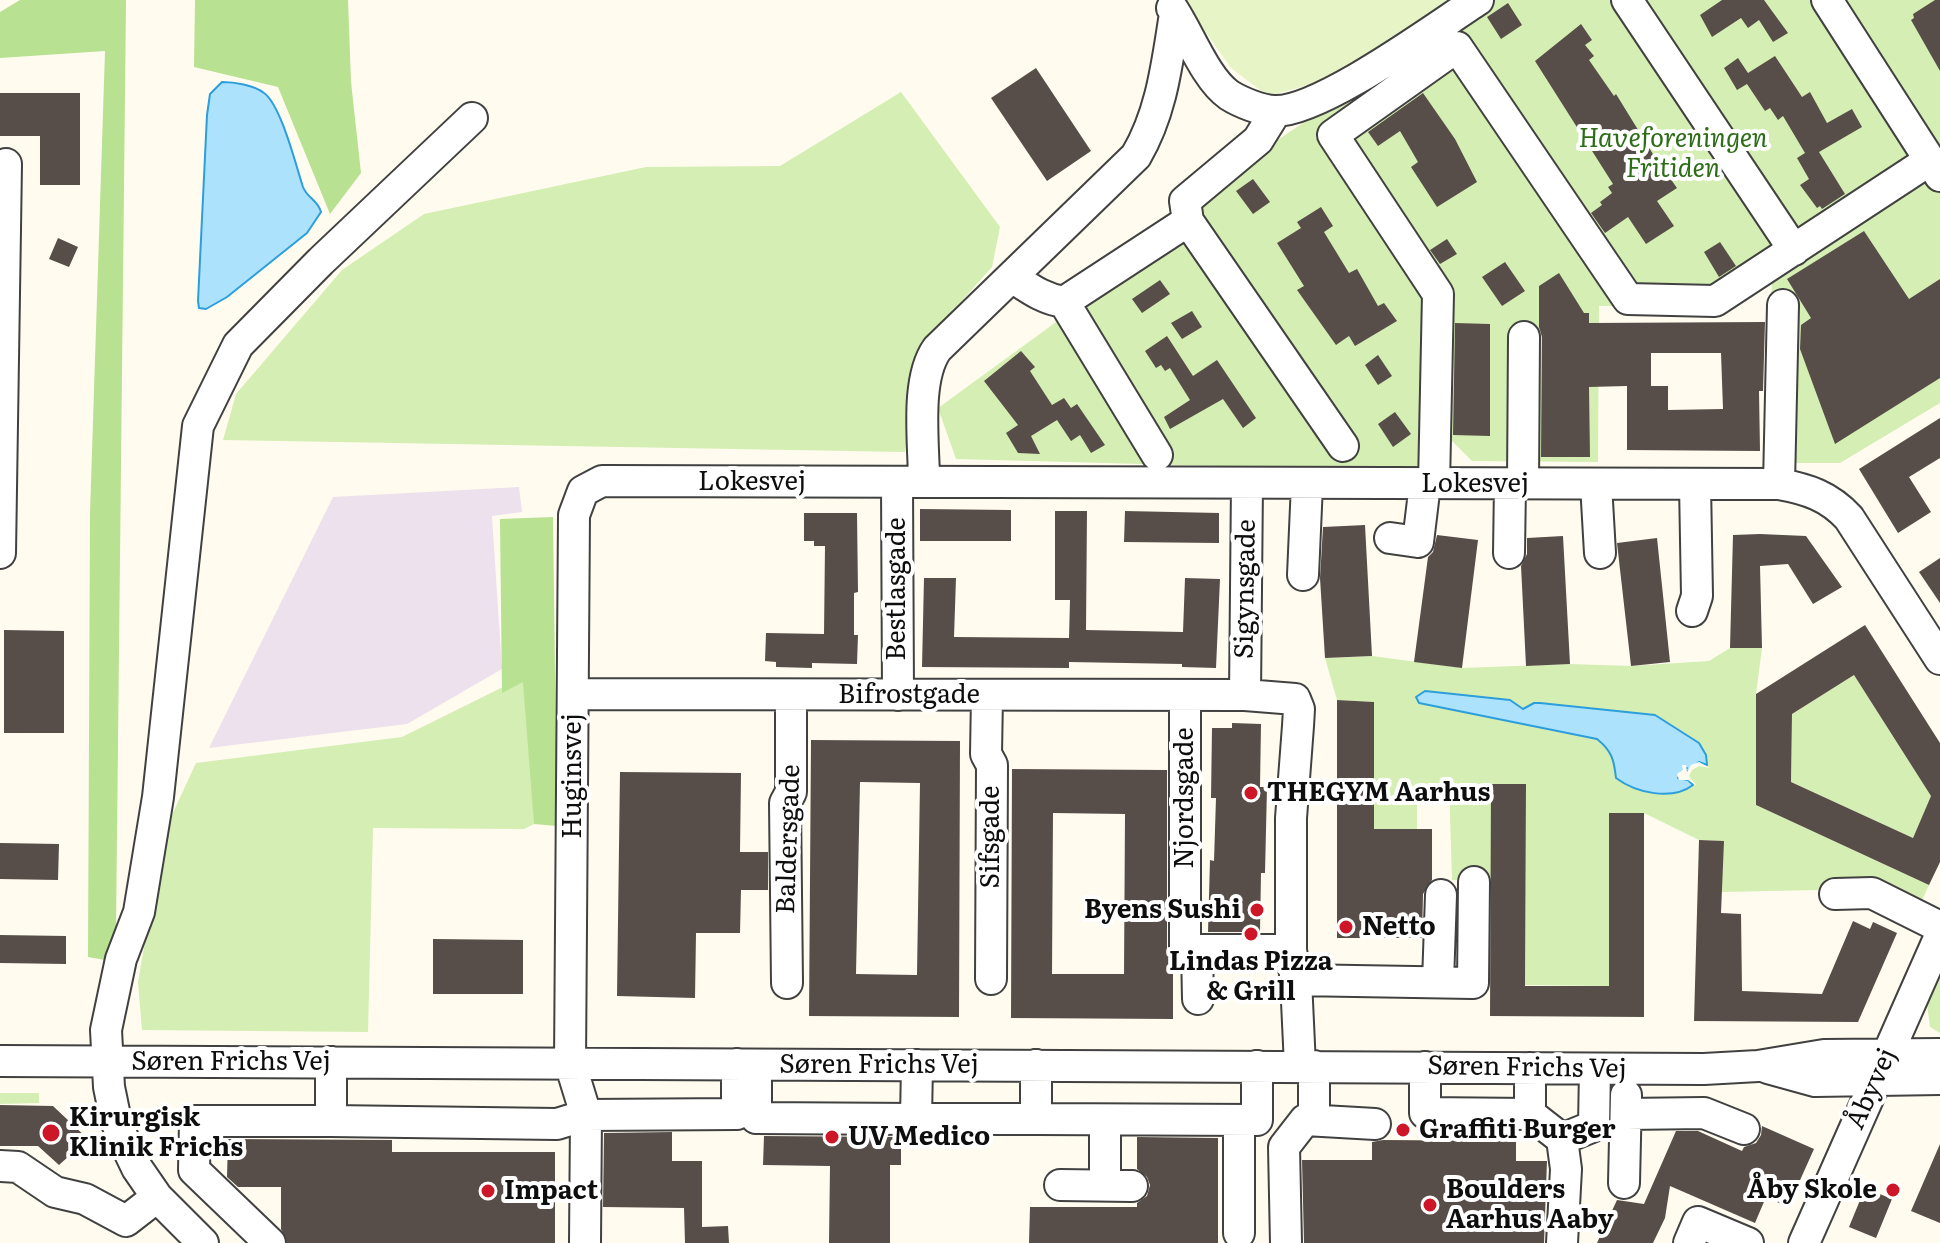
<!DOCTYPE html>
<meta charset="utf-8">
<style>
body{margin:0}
canvas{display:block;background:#fffbee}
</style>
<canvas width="1940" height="1243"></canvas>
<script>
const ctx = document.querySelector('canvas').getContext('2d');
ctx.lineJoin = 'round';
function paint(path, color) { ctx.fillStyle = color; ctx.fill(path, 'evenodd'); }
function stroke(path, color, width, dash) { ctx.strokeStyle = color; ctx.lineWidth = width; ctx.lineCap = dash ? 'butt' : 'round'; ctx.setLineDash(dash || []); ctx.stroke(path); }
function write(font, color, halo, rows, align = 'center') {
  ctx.font = font + ' Literata,serif'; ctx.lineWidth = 8; ctx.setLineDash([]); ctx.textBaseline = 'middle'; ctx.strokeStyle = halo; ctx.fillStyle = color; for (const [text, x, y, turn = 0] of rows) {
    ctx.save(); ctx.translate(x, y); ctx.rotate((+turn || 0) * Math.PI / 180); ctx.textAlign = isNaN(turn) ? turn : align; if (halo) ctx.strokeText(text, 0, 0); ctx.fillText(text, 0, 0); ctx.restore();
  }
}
const industrial = new Path2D(`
 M519,487L522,512L492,516L502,669L407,724L209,748L333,497Z`);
const green = new Path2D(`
 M1488,0H1940V403L1840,463H1767L1772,273L1718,307L1599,306L1598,462L1472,461L1440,429L1439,472L956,459L938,408L1063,317L1273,143Z
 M901,92L1000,227L992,267L917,351L905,452L223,440L236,394L342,270L424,214L646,167L780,166Z
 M1730,648H1762L1756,694V805L1929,885L1917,911L1868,889L1721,892L1723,841L1699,840L1644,813H1610L1609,976L1611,986L1522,985L1525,976L1526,785H1491V882L1452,880L1449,783L1417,784V829H1374V702L1337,700L1325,658L1372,656L1462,668L1570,664L1631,666L1709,661Z
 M529,674L534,824L524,829L373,828L368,1032L142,1030L138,982L164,832L196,763L402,737Z
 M1854,675L1931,796L1913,838L1791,782L1792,714Z
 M1940,972V1033L1930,1027L1927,1004Z
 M0,1093H39V1103L0,1104Z`);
const forest = new Path2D(`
 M20,0H126L116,927L105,960L88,957L90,514L105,51L0,58V12Z
 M195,0H348L351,82L361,173L330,214L278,87L194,67Z
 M553,517L557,826L534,824L523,682L502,693L500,519Z`);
const pitch = new Path2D(`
 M1183,0H1453L1345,75L1268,96L1231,68Z`);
const water = new Path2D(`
 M222,82C234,82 254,85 264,93C281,105 296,166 303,187C307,198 318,200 321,212L307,233L227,297L206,309L199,308L198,301L207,115L210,94Z
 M1425,691L1510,700L1523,709L1534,703H1540L1655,715L1699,743L1706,755L1707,765L1699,762L1687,772L1685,771L1687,768L1678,778L1688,780L1693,785C1672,801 1636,793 1616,778C1614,760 1612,751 1597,739L1419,703L1416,697Z`);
const pier = new Path2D(`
 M1699,762L1710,768L1699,766L1692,770L1689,776L1697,786L1688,780H1679L1677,774L1683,770L1682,765H1686L1687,772L1691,765Z`);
const building = new Path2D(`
 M1722,0H1764L1788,33L1773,42L1759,20L1748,28L1741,18L1712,37L1700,15Z
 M1935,0H1940V71L1911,20L1914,18L1913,14Z
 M1508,3L1522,25L1501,39L1487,17Z
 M1581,24L1592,40L1585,45L1594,56L1589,60L1614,96L1616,94L1664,172L1665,171L1677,188L1657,201L1674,226L1646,244L1628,217L1605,233L1591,213L1602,205L1600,202L1612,193L1608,187L1613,184L1535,61Z
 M1775,56L1802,97L1810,92L1827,123L1852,109L1862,127L1819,152L1845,194L1822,209L1820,206L1817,208L1800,185L1809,179L1797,158L1805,153L1783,116L1778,120L1770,108L1765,111L1747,84L1737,90L1724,68L1738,58L1748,73Z
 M1036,68L1091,151L1047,181L991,98Z
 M0,93H80V185H40V136H0Z
 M1423,93L1455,139L1477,182L1437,207L1411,167L1418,162L1400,131L1378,146L1368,132Z
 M1253,179L1270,202L1253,214L1236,191Z
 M1321,207L1333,226L1324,232L1349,273L1357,269L1378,306L1384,303L1397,321L1355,346L1349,336L1336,345L1297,290L1304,286L1277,243L1301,228L1297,222Z
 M1864,231L1909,299L1940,279V378L1835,444L1800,349L1801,325L1811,318L1787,279Z
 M58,238L78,247L69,267L49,259Z
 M1447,239L1457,254L1440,264L1430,250Z
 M1720,242L1736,266L1719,277L1704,252Z
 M1505,262L1525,291L1502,306L1482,277Z
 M1559,273L1584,313H1589V323L1765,322L1763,391H1759L1760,451L1627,450V386L1589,387L1590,457H1541L1542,337L1539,327V286ZM1651,353H1721L1723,409L1668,410V386H1651Z
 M1160,280L1170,294L1142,313L1132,299Z
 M1192,311L1202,327L1182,339L1171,323Z
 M1455,323L1490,324V436L1453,435Z
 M1167,336L1193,376L1217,360L1256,418L1243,428L1223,399L1170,429L1164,417L1190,400L1170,368L1165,371L1161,365L1156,368L1145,351Z
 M1021,351L1035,367L1030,371L1052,405L1064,398L1071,408L1077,404L1105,445L1091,453L1080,435L1071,441L1057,420L1031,436L1040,454L1018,453L1006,433L1018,425L984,381Z
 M1378,355L1392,376L1378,385L1365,365Z
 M1395,412L1411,434L1393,447L1378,424Z
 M1940,418V458L1909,477L1931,512L1898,533L1859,469Z
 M920,509L1011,510V541H920Z
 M1055,511H1087L1086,630L1183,632L1185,578L1220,579L1216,668L1182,667V664L1069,662V668L922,667L924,578H956L954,637L1069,638L1070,600H1055Z
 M1125,511L1219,513V543L1124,542Z
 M804,513H857L858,592L854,593V635H858L857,664L812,663V668L776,667V662L765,661L766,633L824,634L825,546H814V541H804Z
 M1365,525L1372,656L1325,658L1320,578L1323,527Z
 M1760,534L1806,536L1842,587L1813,604L1788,564L1760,566L1762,648H1730L1733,535Z
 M1437,535L1478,540L1462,668L1414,662L1428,557L1433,552Z
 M1563,536L1570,664L1526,666L1521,566L1527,554V538Z
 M1657,538L1670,662L1631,666L1617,543Z
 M1940,558V603L1919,572Z
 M1865,625L1940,743V862L1929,885L1756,805V694ZM1854,675L1931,796L1913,838L1791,782L1792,714Z
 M4,630L64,631V733H4Z
 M1337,700L1374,702V829H1432V880L1423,894L1422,938H1337Z
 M1232,723L1261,724L1260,787H1267L1265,873H1261L1260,932H1208L1210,860L1214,861L1216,798H1211L1212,728H1232Z
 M811,740L960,741L959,1017L809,1016ZM860,782L920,783L917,975L856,974Z
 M1012,769L1167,770V950L1173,963V1019L1011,1018ZM1053,813L1125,814L1124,974H1052Z
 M620,772L741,773L740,852H768V890H741L740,933H696L695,998L617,996Z
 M1491,784H1526L1525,986H1609V813H1644V1017L1490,1016Z
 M1699,840L1724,841L1721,913L1741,914L1742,991L1822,994L1853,921L1870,929L1873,922L1897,933L1858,1022L1694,1021Z
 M0,843L59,844L58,880L0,879Z
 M0,935L66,936V964L0,963Z
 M433,939L523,940V994H433Z
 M0,1105L53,1106L88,1139L59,1165L38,1146H0Z
 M1762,1126L1814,1149L1788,1207L1766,1197L1755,1223L1670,1186L1665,1218L1653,1243H1597L1617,1200L1644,1204L1676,1131H1698L1742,1151L1744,1147L1756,1143L1761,1135Z
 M672,1132V1161H702V1227L728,1226L729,1243H685L684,1208L603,1207L604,1133Z
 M764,1136L901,1137V1165H890V1243H829L830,1166L763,1165Z
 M1137,1137L1218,1138V1243H1029L1030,1207H1137V1203L1147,1196L1150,1185L1147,1177L1137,1169Z
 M228,1139L392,1140V1152H555V1243H287L281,1229V1187H238L227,1177Z
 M1383,1140L1516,1141V1161H1547L1544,1243H1304L1302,1160H1372V1142Z
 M1940,1144V1223L1911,1211Z
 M1865,1188L1892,1199L1876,1238L1849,1227Z`);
const minor = new Path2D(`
 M1627,0L1794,250
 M1827,0L1940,176
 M1172,8C1189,33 1205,78 1229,95C1240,102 1262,111 1275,111C1321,112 1436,27 1478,0
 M1188,221L1343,446
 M1012,277C1029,288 1043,299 1064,302L1188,221L1185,201L1258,140L1276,111
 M1064,302L1157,455
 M924,482C924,444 915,380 937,349L1136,156C1162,112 1167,63 1175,14
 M897,483L898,695
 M1434,484L1438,294L1333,135L1457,47L1628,299L1715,301L1930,160
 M1523,484L1524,337
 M1596,484L1600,553
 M1779,484L1783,305
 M1390,538L1418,542L1425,484
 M0,553L6,164
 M1509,553L1510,484
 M1303,575L1307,484
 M1692,611L1697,596L1695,484
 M573,694L1245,695L1295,699L1299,709L1298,726L1291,818V950L1296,980L1300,1066
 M1185,695V950H1291
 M1245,695L1247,483
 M987,696L986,754L992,765L991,979
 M1835,894L1872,893L1940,927
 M1197,950L1198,999
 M1296,980L1473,983L1474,882
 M1438,982L1441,895
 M787,983L785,803L791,792V695
 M0,1061L1704,1069L1758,1066L1824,1055L1940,1054
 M917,1065L916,1119H1036V1065
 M1314,1066V1120
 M1425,1067V1113L1530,1114
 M1530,1068V1114L1562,1139L1594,1126L1595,1069
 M1768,1068L1815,1081L1940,1079
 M756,1080V1118L916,1119
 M1626,1114L1704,1113L1744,1129
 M1036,1119L1257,1120V1066
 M1105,1120V1185
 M1239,1120V1233
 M331,1121L557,1124L586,1115L570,1063L574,515L583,491L602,481L1779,484C1807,489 1829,496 1849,518L1940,659
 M1562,1139L1566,1169L1562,1243
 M0,1166L18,1167L55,1192L85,1199L126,1221L157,1197
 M1624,1183L1626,1095
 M1060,1185L1132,1186
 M203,1243L157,1197L137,1168L125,1143L116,1121L109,1087L106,1030L121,959L139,912L158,797L198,426L238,345L321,261L472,118
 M270,1243L194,1170L195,1121H331V1062
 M585,1243L586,1115L737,1114V1064
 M1286,1243L1284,1147L1305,1120L1375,1124
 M1689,1243L1698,1222L1748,1243
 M1804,1243L1940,936`);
const markers = [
 [1251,793,8,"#cd1628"],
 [1257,910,8,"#cd1628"],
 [1346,927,8,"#cd1628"],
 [1251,934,8,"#cd1628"],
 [1403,1130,8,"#cd1628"],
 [51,1133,10,"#cd1628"],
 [832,1137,8,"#cd1628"],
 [1893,1190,8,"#cd1628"],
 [488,1191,8,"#cd1628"],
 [1430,1205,8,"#cd1628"]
];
const parkNames = [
 ["Haveforeningen",1673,139],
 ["Fritiden",1673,169]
];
const streetNames = [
 ["Lokesvej",752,482],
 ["Lokesvej",1475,484],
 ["Bestlasgade",897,589,-90],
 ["Sigynsgade",1246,589,-89],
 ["Bifrostgade",909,695],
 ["Huginsvej",573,776,-90],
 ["Njordsgade",1185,798,-90],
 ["Sifsgade",991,837,-90],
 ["Baldersgade",789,839,-88],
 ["Søren Frichs Vej",231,1062],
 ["Søren Frichs Vej",879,1065],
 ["Søren Frichs Vej",1527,1068,1],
 ["Åbyvej",1872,1089,-66]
];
const poiNames = [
 ["THEGYM Aarhus",1267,793],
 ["Byens Sushi",1241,910,"right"],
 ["Netto",1362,927],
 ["Lindas Pizza",1251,962,"center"],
 ["& Grill",1251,992,"center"],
 ["Kirurgisk",69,1118],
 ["Klinik Frichs",69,1148],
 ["Graffiti Burger",1419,1130],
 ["UV Medico",848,1137],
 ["Boulders",1446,1190],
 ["Aarhus Aaby",1446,1220],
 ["Åby Skole",1877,1190,"right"],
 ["Impact",504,1191]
];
paint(industrial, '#ece1ed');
paint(green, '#d5eeb3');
paint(forest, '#b8e191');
paint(pitch, '#e6f4c6');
paint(water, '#ade2fd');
stroke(water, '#2c9edc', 2);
paint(pier, '#fffbee');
paint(building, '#584e49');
stroke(minor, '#414141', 34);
stroke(minor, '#fff', 30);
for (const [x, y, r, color] of markers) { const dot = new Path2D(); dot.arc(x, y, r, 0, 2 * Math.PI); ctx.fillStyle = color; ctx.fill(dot); stroke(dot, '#fff', 3); }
write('italic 26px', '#2d6d17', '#fff', parkNames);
write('26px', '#0e0e0e', '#fff', streetNames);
write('bold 26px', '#0e0e0e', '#fff', poiNames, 'left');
</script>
